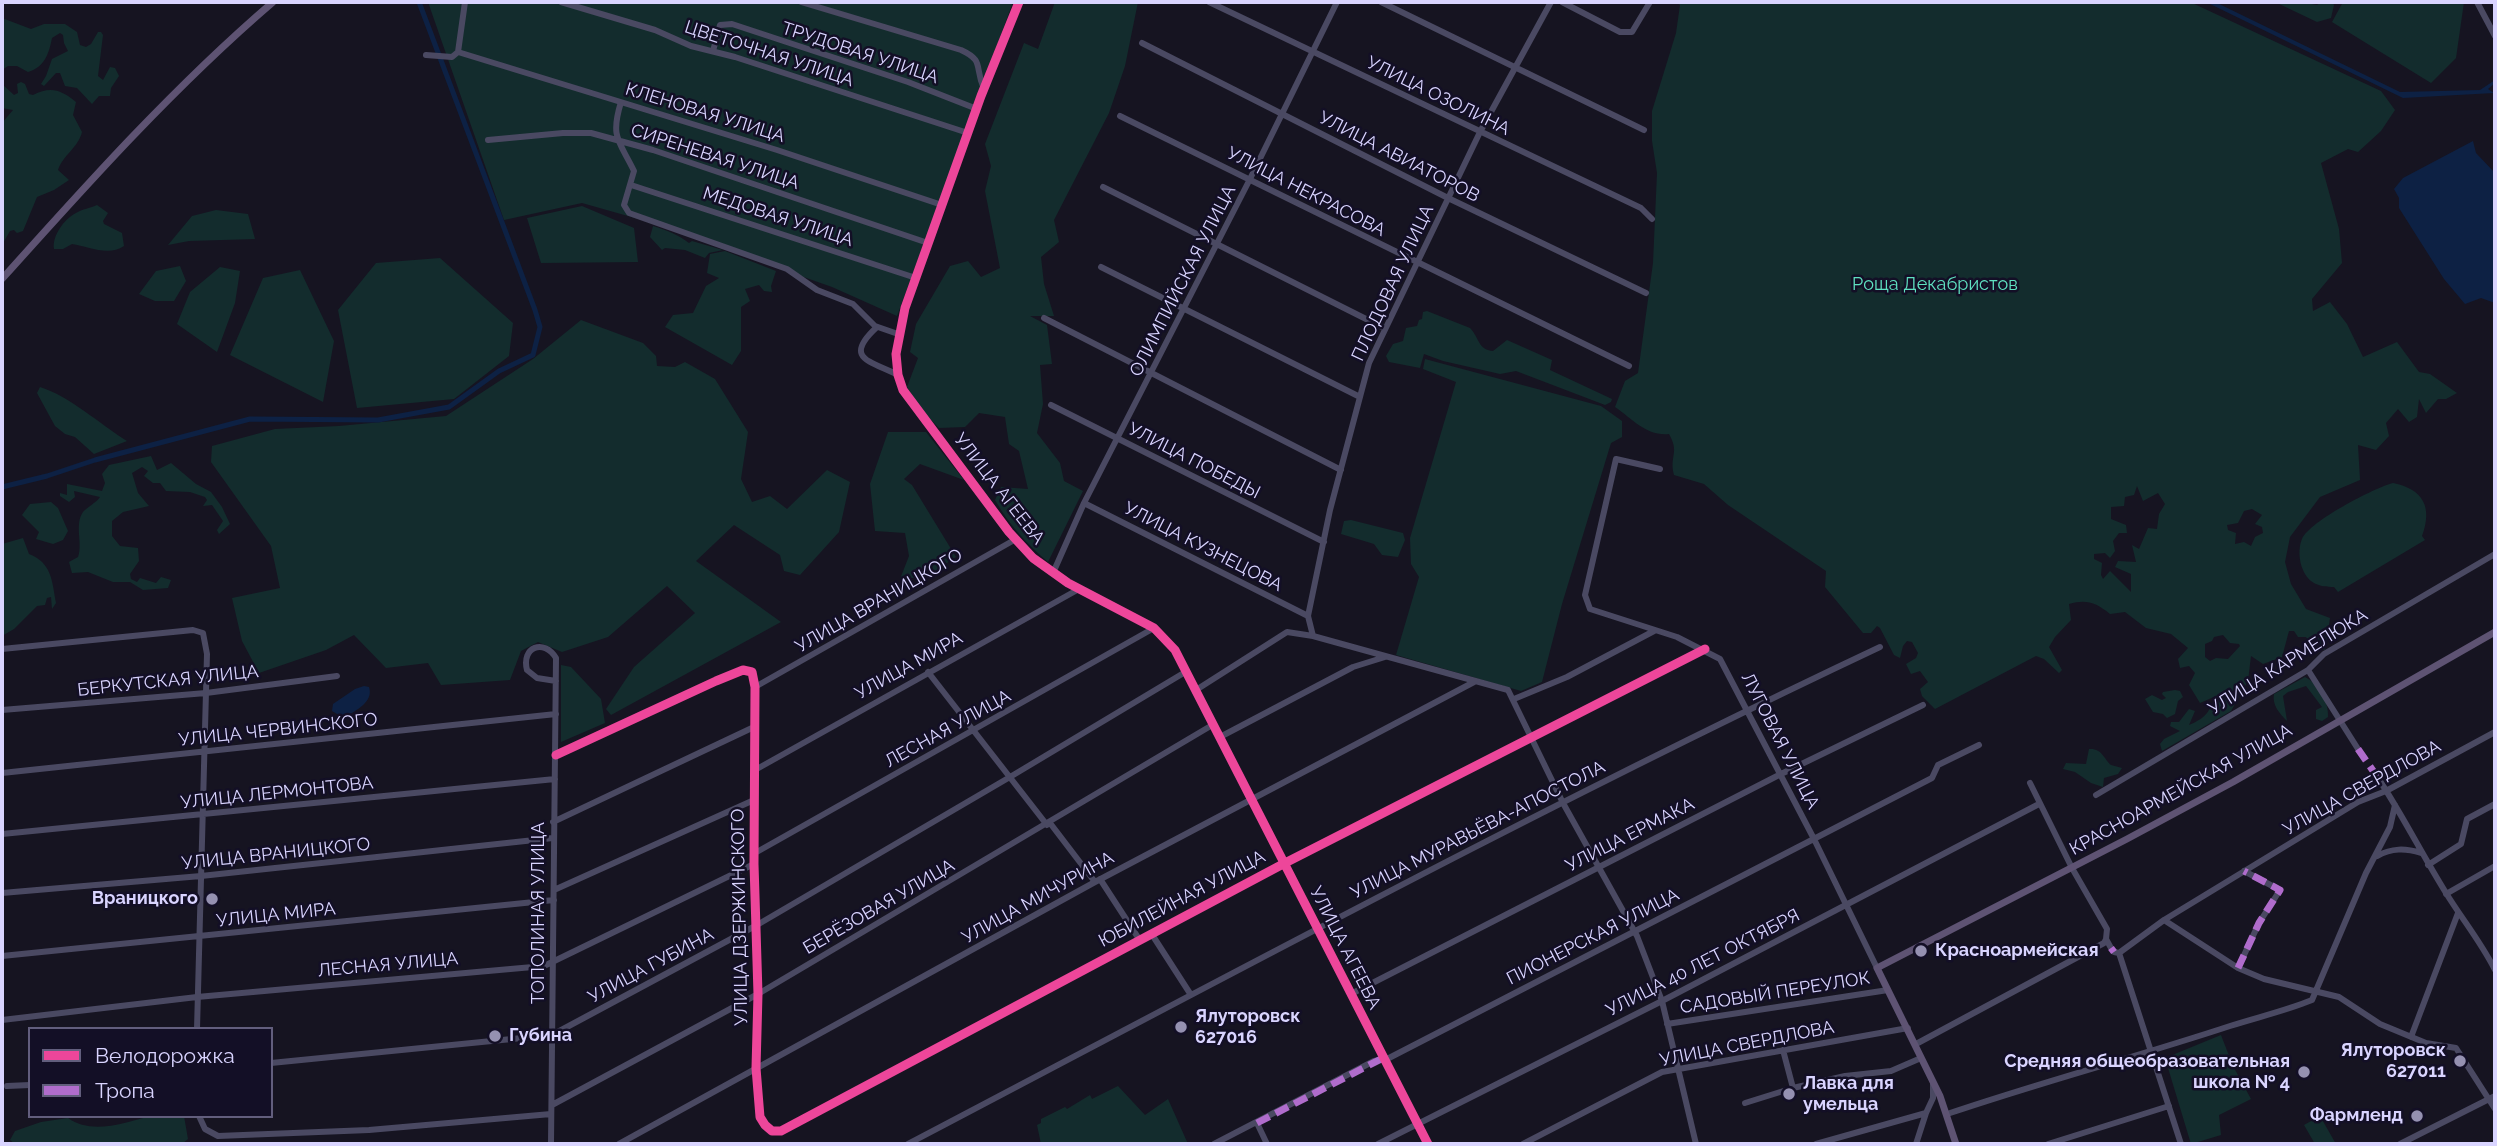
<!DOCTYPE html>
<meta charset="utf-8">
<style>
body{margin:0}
#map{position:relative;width:2497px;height:1146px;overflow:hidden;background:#161421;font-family:Raleway,sans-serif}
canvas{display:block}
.frame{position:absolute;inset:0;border:4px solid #d9d4ff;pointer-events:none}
.legend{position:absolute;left:28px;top:1027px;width:245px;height:91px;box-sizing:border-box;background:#130f26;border:2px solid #625e7d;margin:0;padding:9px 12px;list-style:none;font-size:21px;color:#d9d4ff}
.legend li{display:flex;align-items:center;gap:14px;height:35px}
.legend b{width:35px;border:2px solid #625e7d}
</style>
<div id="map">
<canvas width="2497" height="1146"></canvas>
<div class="frame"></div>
<ul class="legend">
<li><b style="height:9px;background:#ed469a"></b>Велодорожка</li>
<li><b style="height:9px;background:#b06ccc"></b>Тропа</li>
</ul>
</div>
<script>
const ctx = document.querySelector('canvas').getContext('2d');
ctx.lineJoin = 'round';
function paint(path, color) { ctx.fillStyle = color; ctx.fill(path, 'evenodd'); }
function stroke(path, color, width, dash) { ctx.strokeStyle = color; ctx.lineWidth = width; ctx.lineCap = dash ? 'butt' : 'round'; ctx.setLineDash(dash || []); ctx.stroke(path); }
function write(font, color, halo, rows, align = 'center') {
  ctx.font = font + ' Raleway,sans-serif'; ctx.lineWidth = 5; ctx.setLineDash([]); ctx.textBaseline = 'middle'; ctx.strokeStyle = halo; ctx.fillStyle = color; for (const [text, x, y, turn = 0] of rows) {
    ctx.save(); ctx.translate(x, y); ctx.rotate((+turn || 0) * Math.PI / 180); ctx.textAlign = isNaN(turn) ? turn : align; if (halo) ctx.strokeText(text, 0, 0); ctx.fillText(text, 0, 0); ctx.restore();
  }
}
const green = new Path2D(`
 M428,2H1013L897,316L832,287L642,220L582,203L504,220Z
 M1055,2H1138L1125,66L1109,113L1054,220L1059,242L1041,257L1044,284L1054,316H1030L1047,325L1052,364L1040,365L1043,404L1037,433L1060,463L1064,481L1083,491L1048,562C1027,544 1009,525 995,500L1001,487L1028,489L1019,451L1009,444L1005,417L979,413L965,427L939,428L921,410L907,387L918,358L910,352L916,324L950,266L968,261L981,277L1000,268L985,191L991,166L985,144L1024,43L1038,49Z
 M1677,2H2190L2381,91L2395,110L2381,131L2358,152L2348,149L2321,163L2339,229L2342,263L2312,299L2313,311L2330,302L2347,324L2363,357L2397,342L2419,372L2430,374L2457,393L2446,399H2438L2426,413L2419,399L2417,417L2409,422L2398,409L2386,423L2389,436L2376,450L2358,445L2360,480L2320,497L2290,537L2285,562L2291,584L2306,609L2330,618L2325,650L2312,646L2306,637H2298L2294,631H2289L2282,657L2263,664L2251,656L2248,681L2231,711L2162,751L2160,744L2164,739L2180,731L2170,726L2171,722H2179L2189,709L2195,711L2189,725C2206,718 2209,712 2216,696L2200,703L2189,685L2195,673L2189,666L2180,668L2178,659L2188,648L2171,634L2146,628L2125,612L2110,614C2096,603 2087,599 2069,604L2071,620L2055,637L2049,647L2062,670L2059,673L2044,659L2036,656L1935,709L1922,696L1920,689L1928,682L1920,671L1911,674L1906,664L1916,658L1918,653L1912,642L1907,641L1903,646L1900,658L1894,655L1880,628L1877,626L1871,633H1863L1825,587L1826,571L1728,505L1704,484L1674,475C1669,456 1680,453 1669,434C1646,436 1634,420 1615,407L1625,381L1638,373L1653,263L1657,173L1652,141V111L1676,33L1680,5ZM2137,486L2143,501L2158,493L2165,504L2159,514L2157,529L2148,528L2139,549L2132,545L2136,562L2118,561L2115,567L2131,574V592L2110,571L2103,579L2101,575L2102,563L2094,559V554L2105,553L2110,558L2115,551L2113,541L2119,533H2127L2126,525L2111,519V507L2124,506L2125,497L2134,495ZM2252,509L2262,515L2255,524L2262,527L2263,533L2255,537L2251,546L2244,542L2235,544L2236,533L2228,530L2227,525L2238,523L2244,511ZM2223,635L2230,643L2239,644L2240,646L2228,659L2216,658L2210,661L2205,657V644L2212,641L2214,637Z
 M2275,2H2301L2317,5L2321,2H2332L2334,5L2331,18L2317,22Z
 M2343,2H2464L2456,58L2431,83L2332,22Z
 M2,18L31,29L44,24H65L77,32L80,45L86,47L91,44L98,32H101L103,35L98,76L103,80L110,67L115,68L119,76L111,88L110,96H99L92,104L77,88L65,86L60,73H56L44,86L41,84L46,76L52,59L68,51L64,43L63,35L60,33L52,38C49,53 45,67 28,72L17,66H8L2,70Z
 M21,82L25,84L29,94L33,95C51,86 61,90 76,102L73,115L82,132C78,148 63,155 58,170L69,180L54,190L37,197L23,231L17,233L14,230L10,231L2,245V123L13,110L2,108V84L14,95L18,93L17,84Z
 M97,205L108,213L103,221L104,224L122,233L124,246C108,257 88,246 72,244L63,249H54C52,236 64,219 76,213C82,209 91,208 97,205Z
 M582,206L634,228L638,262L541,263L527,218Z
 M216,210L248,214L255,239L189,241L168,245L192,216Z
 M653,226C666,230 679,235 689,243L692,241L723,250L709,253L705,258L685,250L665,248L662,250L650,237Z
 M725,251L776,271L771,286L772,292L764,291L759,285L745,289L750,301L741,307V351L732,365L665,327L673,315L693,313L706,286L719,278L707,273L710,254Z
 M440,258L513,323L509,356L454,399L357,408L338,310L376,263Z
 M180,266L186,281L174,301H155L139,294L156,271Z
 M220,267L240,271L235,303L217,352L177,324L190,292Z
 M300,270L334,341L323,402L230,355L263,278Z
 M1427,311L1470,328C1479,337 1478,350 1493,351L1507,340L1552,360L1550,370L1612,399L1611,402L1605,405L1516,371L1500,374L1443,361L1424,354L1420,368L1389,362L1386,356L1393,344L1403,341L1406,328L1417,326L1419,320L1422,319L1423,312Z
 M581,320L643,343L656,356L657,366L675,367L685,362L715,379L748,432L741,479L752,502L770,496L787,509L827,470L850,482L839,532L800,575L784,571L780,555L734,525L696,561L781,622L611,715L606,709L634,667L695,613L667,586L608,637L562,652L538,642L521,651L510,680L441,685L428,663L386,668L354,635L326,650L259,673L242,641L232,598L280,588L271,546L211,462L212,446L275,429L339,426L446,416L533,359Z
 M1425,359L1601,406L1622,421V437L1611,443L1562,604L1542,682L1521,691L1396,655L1419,577L1411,564L1410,538L1456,382L1423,369Z
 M40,387C69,396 100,424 127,441L94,454L75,437L65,434L55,426L37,393Z
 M888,432H926L964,480L920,464L904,479L912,485L956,557L926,577L900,579L909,556L905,533L875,531L870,484Z
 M151,456L157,470L171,463L196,484L211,492L222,507L230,524L219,534L217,530L223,521L212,505L203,506L207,500L205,497L190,492L166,491L160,483H153L144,476L148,471L142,467L132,473L138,493L149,506L123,512L112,521V536L120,546L138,548L139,561L130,574L131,579L137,582L140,578L156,583L161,577L171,580L168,588L143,590L130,582H113L88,572L72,573L69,562L78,557C83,543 74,525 83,512C87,507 96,503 100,497L74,491L75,497L69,502L60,496V493L67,495V484L102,491L105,483L102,474L109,465Z
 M2393,483C2423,489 2433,507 2422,536L2425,540L2338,592L2334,587C2320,587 2309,584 2303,570C2299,561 2298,548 2302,539C2310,521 2374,488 2393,483Z
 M51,502L58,508L68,531L63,540L53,544L36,539L39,532L22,515L30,504Z
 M1351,520L1403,533L1405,540L1398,557L1382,555L1374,544L1341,534L1344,521Z
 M23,538L29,554C52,563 52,581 56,603L52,609L51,597L47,598L45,605L37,606L14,629L2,636V544Z
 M561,665L571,667L601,699L605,723L561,742Z
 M2305,677C2319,684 2329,702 2328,717L2322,721L2316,719V710L2322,707L2306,686L2288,692L2283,696L2287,721C2279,713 2272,705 2274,694Z
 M2175,690L2180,691L2183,697L2178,701L2175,714L2167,718L2163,714L2153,712L2145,699L2152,695L2162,700L2166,698L2162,694L2163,692Z
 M2089,749C2102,748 2104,759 2111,765L2122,768L2118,774L2104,778L2103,787L2091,783L2075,772L2063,769L2066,763L2086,764Z
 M2221,1035L2233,1066L2251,1099L2219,1115L2221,1135L2191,1144L2165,1058Z
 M1118,1086L1145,1115L1168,1099L1188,1144H1041L1037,1125L1041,1123V1119L1065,1107L1067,1109L1090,1095L1092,1099Z
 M150,1116H184L188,1139L182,1144H15L10,1140L15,1131L41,1122L68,1118C91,1135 125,1123 150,1116Z
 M2320,1116L2336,1144H2315L2304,1125Z`);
const water = new Path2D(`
 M2206,2H2215L2400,92L2480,90L2495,80V83L2488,89L2494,93L2403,98Z
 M2473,141L2476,153L2495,173V303L2481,298L2465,304L2444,279L2399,208V198L2394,189L2403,178Z
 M364,686L369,687C374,702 356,710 344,718L332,711L333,704L355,689Z`);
const canal = new Path2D(`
 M2,487L47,476L95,460L250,419L378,420L449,407L499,371L533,355L540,327L535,310L419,2`);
const minor = new Path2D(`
 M561,2L655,30L691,46L735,57L968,133
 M801,2L961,50C985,61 974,67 984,89
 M1019,2L981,96L905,308L896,354L898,375L903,390L1009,532L1033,558L1068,583L1154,628L1175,650L1428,1144
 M1209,2L1641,208L1652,219
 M1381,2L1644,130
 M1562,2L1620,32H1632L1650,2
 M2477,2L2495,36
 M1142,43L1448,198L1646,293
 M713,51L720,25L732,24L908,82L977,109
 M458,52L777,150L942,205
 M426,55L452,57L458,52L465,2
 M621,102C610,138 619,140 634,171L624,205L629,213L787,269L817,290L853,304L875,326L898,334
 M1120,116L1629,366
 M488,140L563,133H591L653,150L928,243
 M631,185L916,278
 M1103,187L1384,328
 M1101,267L1360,397
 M1044,318L1341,470
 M877,327C842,359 871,361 898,375
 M1051,405L1324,542
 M1660,469L1616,459L1585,595L1590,609L1677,637L1720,659L1814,839L1877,968
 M1084,503L1308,616
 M1053,573L1084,503L1250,179L1337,2
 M1313,636L1308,616L1330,510L1369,363L1480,132L1551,2
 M2,649L193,630L203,633L207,654L197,1029
 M2308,670L2358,749
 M928,672L1047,825
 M755,687L1016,539
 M1196,690L1287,632L1313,636L1508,690L1563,803L1637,936L1662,1001L1696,1144
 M1514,699L1567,677L1654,631
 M2,710L206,693L337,676
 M1220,737L1353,667L1385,657
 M556,755L716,681L743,670L752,672L755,687L754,864L758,994L756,1068L760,1117L765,1125L772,1131H781L1285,863L1705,649
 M755,770L1079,589
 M2,773L556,714
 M2380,781C2404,818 2423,856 2446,893C2462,919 2481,942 2495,970
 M2030,783L2072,868L2107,929L2106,939L2111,948
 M2096,795L2308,670L2324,654L2495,554
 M553,822L754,727
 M1050,823L1095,882
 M2,834L555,779
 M755,853L1154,628
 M2377,856C2392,848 2405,848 2421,853
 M2428,865L2461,844L2467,819L2495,804
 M1100,879L1139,939
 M554,890L754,800
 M2,893L201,876L553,838
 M2446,894L2495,866
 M2164,920L2238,968L2264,979L2339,997L2380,1024L2426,1043L2456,1048L2495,1109
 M1151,933L1191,995
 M2114,952L2119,953L2181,1144
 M2119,953L2164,920L2358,802L2386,791L2495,732
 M2,956L554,900
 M2238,968L2259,923L2280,890L2244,871
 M1351,994L1779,775L1923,705
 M2,1020L197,997L544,966L754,864
 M1667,1024L1888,990
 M2411,1037L2458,913
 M1916,1044L2104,943L2106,939
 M1783,1050L1793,1088
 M271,1063L552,1035L757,925L1010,777L1187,671
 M7,1086L30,1085
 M1745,1103L1793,1088L1845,1076L1891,1071L1921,1058
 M552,1105L758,994L1214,724
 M1947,1114C2041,1082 2136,1057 2230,1026C2258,1017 2285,1011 2312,1000L2366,873L2390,827L2395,805
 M199,1116L205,1129L218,1136L369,1130L551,1114
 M1257,1123L1267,1144
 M551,1144L556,658C544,638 521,647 527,670L537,678L556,681
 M619,1144L1095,882L1474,682
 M908,1144C1230,975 1551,802 1880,647
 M1214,1144L1374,1061L1389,1058L1932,778L1938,765L1979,745
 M1378,1144L1662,1001L2039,804
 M1523,1144L1662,1072L1908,1028
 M1816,1144L1926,1113L1933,1098V1082
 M1916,1144L1926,1113
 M2048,1144L2169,1106
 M2400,1144L2495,1096`);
const major = new Path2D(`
 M2,279C88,183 175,86 273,2
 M1956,1144L1940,1096L1877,968L2127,839L2233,782L2495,632`);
const quiet = new Path2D(`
 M2358,749L2380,781
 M2111,948L2114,952
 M2238,968L2259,923L2280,890L2244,871
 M1257,1123L1383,1058`);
const cycleway = new Path2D(`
 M1019,2L981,96L905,308L896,354L898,375L903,390L1009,532L1033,558L1068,583L1154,628L1175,650L1428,1144
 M556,755L716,681L743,670L752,672L755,687L754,864L758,994L756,1068L760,1117L765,1125L772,1131H781L1285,863L1705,649`);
const markers = [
 [212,899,7,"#9591b1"],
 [1921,951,7,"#9591b1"],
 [1181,1027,7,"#9591b1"],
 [495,1036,7,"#9591b1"],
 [2460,1061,7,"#9591b1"],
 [2304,1072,7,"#9591b1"],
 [1789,1094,7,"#9591b1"],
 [2417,1116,7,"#9591b1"]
];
const streetNames = [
 ["ТРУДОВАЯ УЛИЦА",860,53,18],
 ["ЦВЕТОЧНАЯ УЛИЦА",769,54,18],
 ["УЛИЦА ОЗОЛИНА",1438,96,26],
 ["КЛЕНОВАЯ УЛИЦА",705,113,17],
 ["СИРЕНЕВАЯ УЛИЦА",715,157,18],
 ["УЛИЦА АВИАТОРОВ",1399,157,27],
 ["УЛИЦА НЕКРАСОВА",1306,192,27],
 ["МЕДОВАЯ УЛИЦА",778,217,18],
 ["ОЛИМПИЙСКАЯ УЛИЦА",1183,281,-63],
 ["ПЛОДОВАЯ УЛИЦА",1393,283,-65],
 ["УЛИЦА ПОБЕДЫ",1194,461,27],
 ["УЛИЦА АГЕЕВА",999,489,52],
 ["УЛИЦА КУЗНЕЦОВА",1203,547,27],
 ["УЛИЦА ВРАНИЦКОГО",879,601,-30],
 ["УЛИЦА КАРМЕЛЮКА",2288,662,-32],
 ["УЛИЦА МИРА",909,666,-29],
 ["БЕРКУТСКАЯ УЛИЦА",168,681,-6],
 ["ЛЕСНАЯ УЛИЦА",948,729,-29],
 ["УЛИЦА ЧЕРВИНСКОГО",278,730,-6],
 ["ЛУГОВАЯ УЛИЦА",1780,741,63],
 ["УЛИЦА СВЕРДЛОВА",2362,788,-29],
 ["КРАСНОАРМЕЙСКАЯ УЛИЦА",2181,790,-29],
 ["УЛИЦА ЛЕРМОНТОВА",277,793,-6],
 ["УЛИЦА МУРАВЬЁВА-АПОСТОЛА",1478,830,-27],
 ["УЛИЦА ЕРМАКА",1630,835,-27],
 ["УЛИЦА ВРАНИЦКОГО",276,854,-6],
 ["УЛИЦА МИЧУРИНА",1038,898,-29],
 ["ЮБИЛЕЙНАЯ УЛИЦА",1182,899,-28],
 ["БЕРЁЗОВАЯ УЛИЦА",879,907,-30],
 ["ТОПОЛИНАЯ УЛИЦА",539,913,-90],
 ["УЛИЦА МИРА",276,915,-6],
 ["УЛИЦА ДЗЕРЖИНСКОГО",740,917,-91],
 ["ПИОНЕРСКАЯ УЛИЦА",1593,937,-27],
 ["УЛИЦА АГЕЕВА",1345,948,63],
 ["УЛИЦА 40 ЛЕТ ОКТЯБРЯ",1703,963,-27],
 ["ЛЕСНАЯ УЛИЦА",388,965,-5],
 ["УЛИЦА ГУБИНА",651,966,-28],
 ["САДОВЫЙ ПЕРЕУЛОК",1775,993,-9],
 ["УЛИЦА СВЕРДЛОВА",1747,1044,-11]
];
const parkNames = [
 ["Роща Декабристов",1935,285]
];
const poiNames = [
 ["Враницкого",198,899],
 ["Красноармейская",1935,951,"left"],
 ["Ялуторовск",1195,1017,"left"],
 ["627016",1195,1038,"left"],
 ["Губина",509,1036,"left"],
 ["Ялуторовск",2446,1051],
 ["627011",2446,1072],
 ["Средняя общеобразовательная",2290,1062],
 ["школа № 4",2290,1083],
 ["Лавка для",1803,1084,"left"],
 ["умельца",1803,1105,"left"],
 ["Фармленд",2403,1116]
];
paint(green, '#132c2d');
paint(water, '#0d2144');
stroke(canal, '#0d2144', 5);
stroke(minor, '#4a4962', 6);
stroke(major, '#5e5373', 7);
stroke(quiet, '#b06ccc', 7, [14, 7]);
stroke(cycleway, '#ed469a', 9);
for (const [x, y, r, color] of markers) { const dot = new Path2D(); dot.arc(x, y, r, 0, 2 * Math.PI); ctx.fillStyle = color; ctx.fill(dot); stroke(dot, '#130f26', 2.5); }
write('18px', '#d9d4ff', '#130f26', streetNames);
write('18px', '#5fe0c0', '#130f26', parkNames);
write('bold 18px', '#d9d4ff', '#130f26', poiNames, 'right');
</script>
